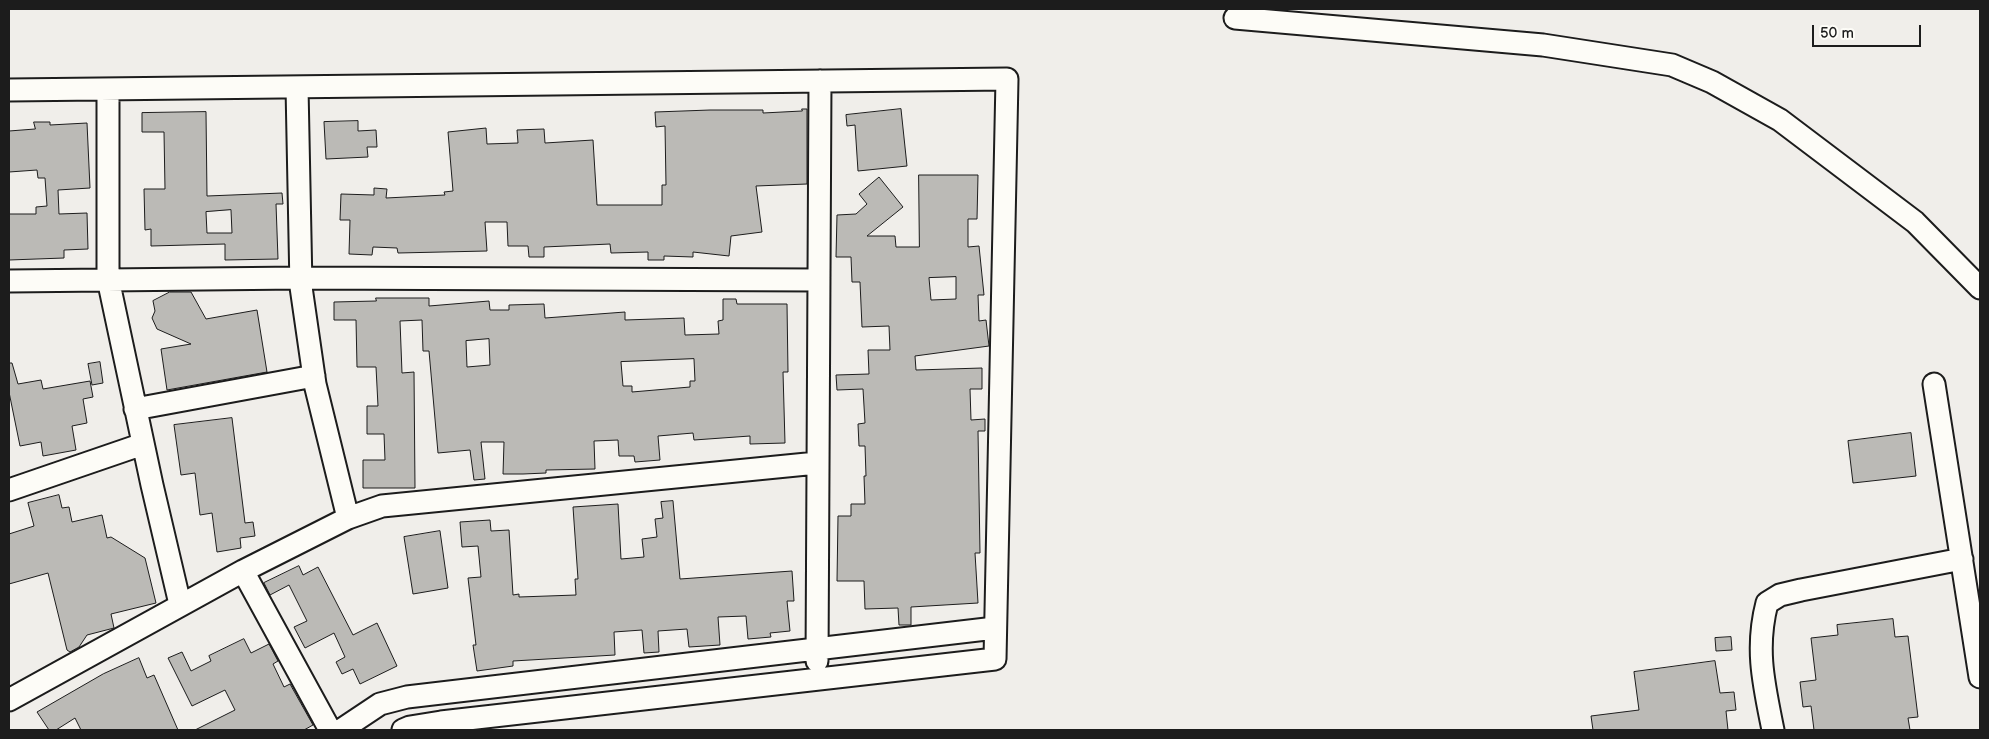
<!DOCTYPE html>
<style>
body{margin:0}
#map{position:relative;width:1989px;height:739px;overflow:hidden;background:#f0eeea;font-family:"Balsamiq Sans",sans-serif}
canvas{display:block}
.frame{position:absolute;inset:0;border:10px solid #1c1c1c;pointer-events:none}
.scale{position:absolute;left:1812px;top:25px;width:109px;height:22px;box-sizing:border-box;border:2px solid #1c1c1c;border-top:0;padding-left:6px;font-size:15px;line-height:18px;white-space:nowrap;color:#1c1c1c;-webkit-text-stroke:4px #fdfcf7;paint-order:stroke}
</style>
<div id="map">
<canvas width="1989" height="739"></canvas>
<div class="frame"></div>
<div class="scale">50 m</div>
</div>
<script>
const ctx = document.querySelector('canvas').getContext('2d');
ctx.lineJoin = 'round';
function paint(path, color) { ctx.fillStyle = color; ctx.fill(path, 'evenodd'); }
function stroke(path, color, width, dash) { ctx.strokeStyle = color; ctx.lineWidth = width; ctx.lineCap = dash ? 'butt' : 'round'; ctx.setLineDash(dash || []); ctx.stroke(path); }
const building = new Path2D(`
 M802,109H807V184L756,186L762,232L731,236L729,256L693,252V257L664,256V260H648V252L611,253L610,244L544,247V257H529L528,246H508L507,222H485L487,251L398,253L397,248L373,247L372,255L349,254L350,220H340L341,194L374,195V188L387,189L386,198L445,195L444,192L453,191L448,132L486,128L487,144L518,143L517,130L544,129L545,143L593,140L597,205H662V185H666L665,126L656,127L655,112L710,110H763V113L802,111Z
 M901,109L907,166L858,171L855,125L847,126L846,115Z
 M206,112L207,196L282,193L283,204H276L278,259L225,260V244L151,246V229L145,230L144,189H165L164,132H142V113ZM231,210L232,233H207L206,212Z
 M358,121V131L376,130L377,147H367L368,157L326,159L324,122Z
 M34,122H50V125L87,123L90,188L58,190L59,214L87,213L88,249L64,250V258L9,260V214H36V207L47,206L45,178H38L37,170L9,172V131L35,129Z
 M919,175H978L977,219H968V247L979,246L984,295H978L979,321L986,320L989,346L915,356L916,370L982,368V389H970L971,420L985,419V431H978L980,553H975L978,603L911,607V625H899L898,608L865,609L864,581H837L838,516H851V504H865L864,476H866L865,446H859L858,424L865,423L863,389L837,390L836,375L869,374L868,350H890L889,326L862,327L860,282H852L851,257H836L837,215L856,214L867,204L859,194L879,177L903,207L867,236H895L896,247H919ZM956,277V299L931,300L929,278Z
 M170,292H191L206,319L257,310L267,372L167,390L161,349L191,344L157,329L152,318L155,311L153,301Z
 M376,298H429V306L489,301L490,310H509V305L544,304L545,318L625,312V320L684,318L685,335L719,334L718,321L723,320V299H736L737,304H787L788,372H783L785,443L750,444V436L694,440L693,433L658,436L660,460L635,462L634,456H619L618,440L594,441L595,469L546,470V473L523,474H503L504,442H481L485,479L474,480L470,450L438,453L429,351H423L422,320L400,321L402,373L414,372L415,488H363V460H385L384,434H367V406H378L376,367H357L356,320H334V302L376,301ZM489,339L490,365L467,367L466,341ZM694,359L695,381H690V387L632,392V386H623L621,362Z
 M100,362L103,383L92,385L88,364Z
 M9,363H12L18,384L41,380L43,389L90,381L93,397L83,399L87,423L72,426L76,450L43,456L41,442L20,446L9,392Z
 M232,418L245,523L253,522L255,536L240,538L241,548L217,552L212,513L200,515L195,473L181,475L174,425Z
 M1911,433L1916,476L1853,483L1848,441Z
 M59,495L62,508L69,507L72,522L102,515L107,538L111,537L145,558L156,603L111,614L114,628L87,635L79,647L70,652L67,650L48,573L9,584V534L34,526L28,503Z
 M673,501L680,579L792,571L794,601H787L790,631L770,633L771,637L748,639L746,616L718,617L720,645L689,647L687,629L658,631L659,652L644,653L642,630L614,632L615,655L513,661V666L477,671L473,645H476L468,578L481,577L478,546L462,547L460,522L490,520L491,531L509,530L513,595L519,594V597L576,595L575,579H578L573,507L618,504L621,559L644,557L642,539L657,537L655,519L663,518L661,502Z
 M440,531L448,588L413,594L404,537Z
 M299,566L303,575L318,567L353,635L377,623L397,666L360,684L353,669L342,674L336,662L345,657L334,633L305,648L294,627L307,621L289,585L270,595L264,583Z
 M1893,619L1895,637L1908,636L1918,717L1908,718L1910,730H1814L1811,706L1803,707L1800,682L1816,680L1811,638L1838,635L1837,625Z
 M1731,637L1732,650L1716,651L1715,638Z
 M244,639L251,653L269,644L278,661L273,664L284,687L290,684L313,725L304,730H195L235,710L225,690L192,706L168,658L182,652L191,671L211,661L209,656Z
 M139,658L147,678L154,675L178,730H81L75,718L56,730H49L37,712L103,674Z
 M1715,661L1720,693L1734,692L1736,710L1726,711L1728,730H1593L1591,716L1639,710L1634,672Z`);
const minor = new Path2D(`
 M1235,18L1543,45L1672,65L1712,82L1780,120L1915,222L1980,288
 M297,87L301,287L315,384L348,518
 M108,89V279L152,485L180,604
 M9,90L1007,79L995,659L441,722L410,727L403,730
 M9,281L300,278L818,280
 M1934,384L1980,677
 M135,409L314,376
 M9,490L143,444
 M243,571L330,730
 M817,661L820,81
 M9,700L243,571L348,518L382,506L817,463
 M341,730L380,704L407,697L995,628
 M1773,730C1764,685 1755,649 1767,603L1780,595L1801,590L1962,559`);
paint(building, '#bbbab6');
stroke(building, '#1c1c1c', 1);
stroke(minor, '#1c1c1c', 25);
stroke(minor, '#fdfcf7', 21);
</script>
